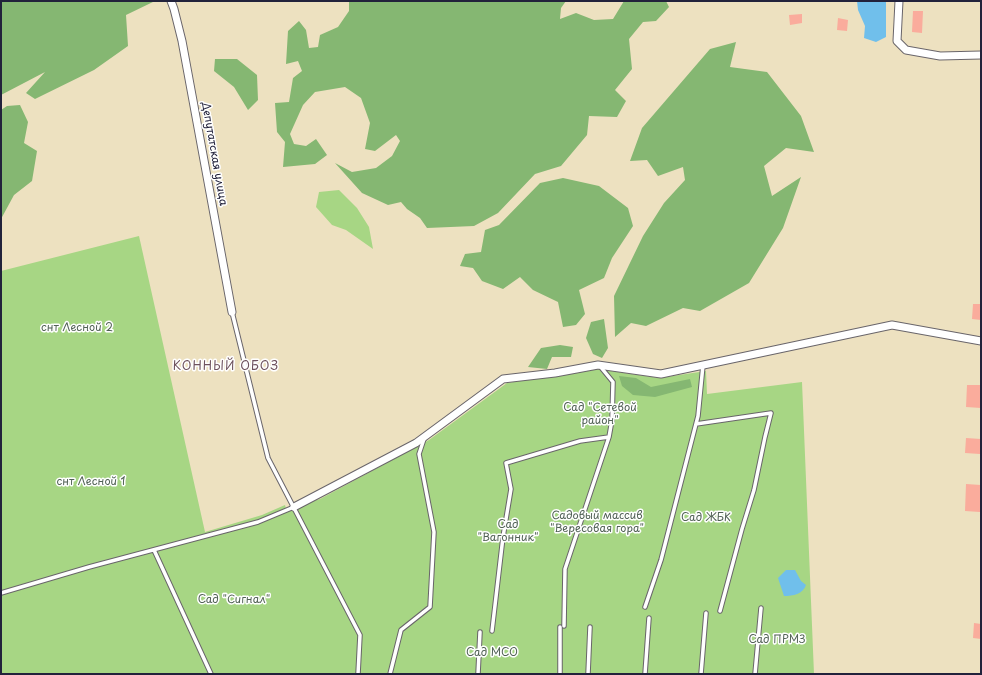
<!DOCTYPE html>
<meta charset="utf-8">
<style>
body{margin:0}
#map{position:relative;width:982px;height:675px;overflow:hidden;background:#ede1c0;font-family:"Playpen Sans",sans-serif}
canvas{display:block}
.frame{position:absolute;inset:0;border:2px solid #22223b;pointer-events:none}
</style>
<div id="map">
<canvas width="982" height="675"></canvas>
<div class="frame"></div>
</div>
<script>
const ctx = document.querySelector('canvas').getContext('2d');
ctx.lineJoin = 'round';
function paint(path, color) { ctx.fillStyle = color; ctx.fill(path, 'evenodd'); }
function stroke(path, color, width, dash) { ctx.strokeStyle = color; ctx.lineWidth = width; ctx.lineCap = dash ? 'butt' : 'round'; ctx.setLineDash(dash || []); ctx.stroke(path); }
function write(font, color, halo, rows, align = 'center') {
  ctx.font = font + ' "Playpen Sans",sans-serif'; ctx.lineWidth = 3; ctx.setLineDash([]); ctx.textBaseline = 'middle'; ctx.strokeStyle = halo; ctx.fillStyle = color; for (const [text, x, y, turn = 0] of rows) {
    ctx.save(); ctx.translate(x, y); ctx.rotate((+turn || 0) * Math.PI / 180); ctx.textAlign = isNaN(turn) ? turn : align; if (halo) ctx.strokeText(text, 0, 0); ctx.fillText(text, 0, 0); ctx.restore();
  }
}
const green = new Path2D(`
 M339,190L357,208L369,227L373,249L346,230L332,225L316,207L319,192Z
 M139,236L205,532L262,515L285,505L286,509L320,499L429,440L507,383L597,369L659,378L706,371L707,394L802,382L814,674H1V271Z`);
const forest = new Path2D(`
 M1,1H155L126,15L128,46L94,70L35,99L26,93L45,72L1,95Z
 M349,1H566L561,8L560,19L576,13L594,20L613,19L624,1H666L669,7L656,21L643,22L629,39L632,69L615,90L626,101L617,117L589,116L587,135L561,166L535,174L498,213L474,226L427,228L420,218L407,209L401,202L388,205L362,193L335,163L352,172L376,168L392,156L400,141L396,135L375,151L365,149L370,123L361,98L345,87L315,92L303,105L290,134L294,144L306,146L316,139L327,155L315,164L283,167L285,142L277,132L275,103L289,102L293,78L302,71L298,61L286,64L288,31L299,21L306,30L309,48L318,47L320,35L338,27L349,11Z
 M736,42L730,67L767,72L801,116L814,152L786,148L764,166L772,196L801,177L783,228L749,283L700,311L683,308L646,326L631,323L615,337L614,296L643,236L664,203L685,180L683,167L658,176L647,160L630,161L642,128L710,49Z
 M215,59H237L257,75L258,100L248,110L234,87L214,71Z
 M20,105L28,122L24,143L37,151L32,181L14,195L1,219V110L7,106Z
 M563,178L599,186L628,208L633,226L612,258L604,278L579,290L585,314L576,325L563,327L558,302L533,290L520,277L503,289L482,281L473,268L460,266L465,254L481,252L485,230L499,225L540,183Z
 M604,319L608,348L602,358L593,354L586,338L591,322Z
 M560,345L573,347L571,357H552L547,369L528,367L541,348Z
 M619,376L636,378L651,387L690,379L692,387L655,397L633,395L622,386Z`);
const water = new Path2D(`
 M857,1H886V37L876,42L864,38L865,26L858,10Z
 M786,570H795L801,581L806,585C803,594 793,596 784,596L778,578Z`);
const building = new Path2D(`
 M913,11H923L922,33L912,32Z
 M802,14V23L790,25L789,15Z
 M838,18L848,20L847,31L837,30Z
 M973,304H981V320L972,319Z
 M967,385H981V408L966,407Z
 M966,438L981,439L980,454L965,453Z
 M966,484L981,485L980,512L965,511Z
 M974,623L981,624V639L973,638Z`);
const lane = new Path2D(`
 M232,312L268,458L360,635L358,674
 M696,424L771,413L765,437L754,490L742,529L720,611
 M154,550L211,674
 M1,593L89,567L258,522L294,507
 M645,607L661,560L698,416L703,365
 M564,626L565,569L609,437L612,420L613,382L599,365
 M492,631L503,537L511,489L506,463L580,441L609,437
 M390,674L401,630L430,607L434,532L419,454L424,439
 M478,674L480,632
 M560,674V627
 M588,674L590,627
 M645,674L649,618
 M701,674L706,613
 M755,674L761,608`);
const street = new Path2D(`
 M171,1L174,9L182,41L232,312
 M899,1L897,41L906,50L940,56L981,55
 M294,507L416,443L503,379L555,373L598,365L661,374L892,325L981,341`);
const streetNames = [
 ["Депутатская улица",214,154,80]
];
const parkNames = [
 ["снт Лесной 2",77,328],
 ["Сад \"Сетевой",600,408],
 ["район\"",600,421],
 ["снт Лесной 1",91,482],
 ["Садовый массив",597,516],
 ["\"Вересовая гора\"",597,529],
 ["Сад ЖБК",706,518],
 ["Сад",508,525],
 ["\"Вагонник\"",508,538],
 ["Сад \"Сигнал\"",234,600],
 ["Сад ПРМЗ",777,640],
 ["Сад МСО",492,653]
];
const neighbourhoodNames = [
 ["КОННЫЙ ОБОЗ",226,367]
];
paint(green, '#a7d684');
paint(forest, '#85b772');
paint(water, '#70bfeb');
paint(building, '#faac9c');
stroke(lane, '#69656a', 5.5);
stroke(street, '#69656a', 9);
stroke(lane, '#fff', 3.5);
stroke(street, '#fff', 7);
write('11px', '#22223b', '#fff', streetNames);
write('11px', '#516155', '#fff', parkNames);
ctx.letterSpacing = '1px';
write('12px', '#6e525d', '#fff', neighbourhoodNames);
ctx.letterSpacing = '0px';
</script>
